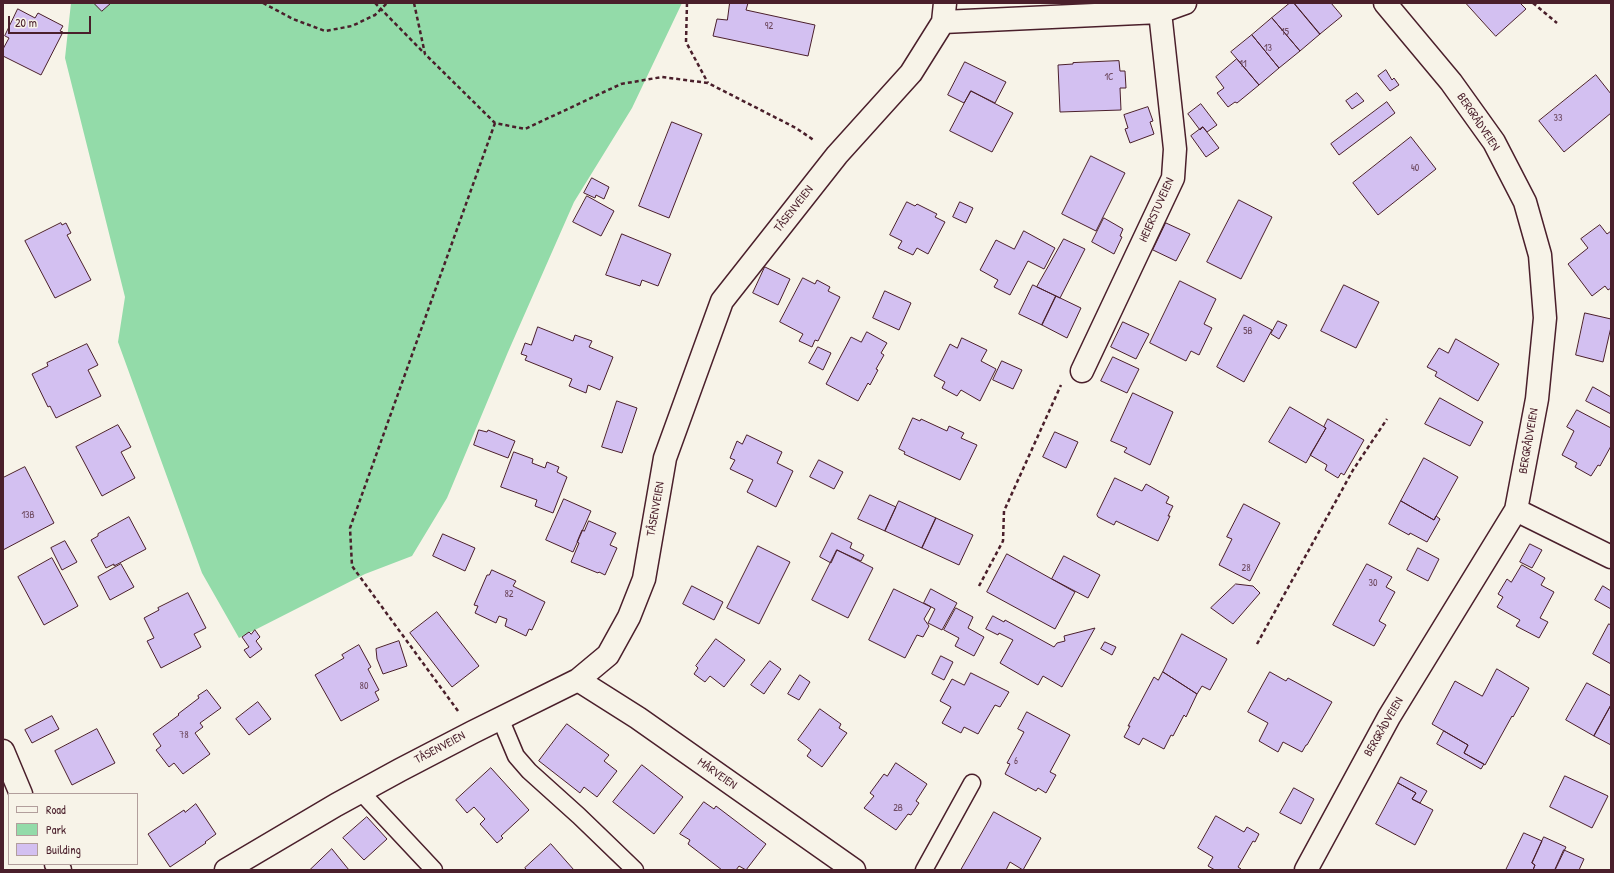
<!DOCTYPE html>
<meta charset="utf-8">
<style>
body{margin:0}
#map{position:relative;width:1614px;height:873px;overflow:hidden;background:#f7f3e8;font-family:"Patrick Hand",sans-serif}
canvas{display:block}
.frame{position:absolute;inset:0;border:4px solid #4a1f2b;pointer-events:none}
.legend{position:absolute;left:8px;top:793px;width:130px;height:72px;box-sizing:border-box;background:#f7f3e8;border:1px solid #b29e9c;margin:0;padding:5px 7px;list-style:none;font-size:12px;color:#4a1f2b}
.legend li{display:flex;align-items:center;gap:8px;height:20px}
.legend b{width:20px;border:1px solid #b29e9c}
.scale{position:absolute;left:8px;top:16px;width:83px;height:18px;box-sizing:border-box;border:2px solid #4a1f2b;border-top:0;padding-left:5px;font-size:12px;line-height:14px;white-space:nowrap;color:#4a1f2b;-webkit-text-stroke:3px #f7f3e8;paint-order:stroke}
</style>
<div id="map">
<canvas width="1614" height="873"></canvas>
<div class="frame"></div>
<ul class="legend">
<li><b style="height:5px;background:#f7f3e8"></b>Road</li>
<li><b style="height:11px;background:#93dba9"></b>Park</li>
<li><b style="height:11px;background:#d3c0f1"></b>Building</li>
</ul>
<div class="scale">20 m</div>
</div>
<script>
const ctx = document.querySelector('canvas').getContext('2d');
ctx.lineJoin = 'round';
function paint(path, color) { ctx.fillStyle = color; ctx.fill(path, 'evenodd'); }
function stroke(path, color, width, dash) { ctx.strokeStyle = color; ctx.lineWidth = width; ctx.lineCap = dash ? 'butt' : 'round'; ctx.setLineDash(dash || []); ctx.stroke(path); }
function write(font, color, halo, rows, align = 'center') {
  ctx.font = font + ' "Patrick Hand",sans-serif'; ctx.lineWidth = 4; ctx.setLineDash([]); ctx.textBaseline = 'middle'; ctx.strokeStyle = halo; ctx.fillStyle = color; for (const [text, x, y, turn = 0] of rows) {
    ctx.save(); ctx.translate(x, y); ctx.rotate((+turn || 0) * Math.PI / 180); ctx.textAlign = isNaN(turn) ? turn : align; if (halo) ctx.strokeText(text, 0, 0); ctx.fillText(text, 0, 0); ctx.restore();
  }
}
const green = new Path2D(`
 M71,3H682L632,108L574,202L508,352L447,498L412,556L365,574L239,638L202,573L118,342L125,297L65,58Z`);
const building = new Path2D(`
 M94,3H111L102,11Z
 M730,3H748L746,10L815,25L808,56L713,36L717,19L727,20Z
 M1290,3H1294L1320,34L1300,51L1272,18Z
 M1294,3H1331L1342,16L1320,34Z
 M1466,3H1520L1526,9L1496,36Z
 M18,9L35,18L38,13L63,26L60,31L63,32L41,75L3,56V49L9,38L5,36Z
 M1272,18L1300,51L1279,68L1252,35Z
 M1252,35L1279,68L1259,85L1231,52Z
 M1237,59L1259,85L1237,103L1235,102L1228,107L1217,93L1224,88L1216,77Z
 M1119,61L1120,71H1125L1126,88H1120L1121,110L1060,112L1058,65L1073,64V63Z
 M965,62L1006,82L995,103L971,91L964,103L948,95Z
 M1386,70L1392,80L1394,78L1399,85L1390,91L1378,76Z
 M1596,75L1611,94V113L1564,152L1539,121Z
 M971,91L1013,113L992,152L950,131Z
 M1357,93L1364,101L1352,109L1346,101Z
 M1387,102L1395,113L1339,155L1331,144Z
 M1201,104L1217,125L1207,132L1203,127L1200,130L1188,114Z
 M1148,107L1153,121L1150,122L1154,134L1130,143L1125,129L1128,128L1124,115Z
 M672,122L702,134L669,218L639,206Z
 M1203,127L1219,148L1206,157L1191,136Z
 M1411,137L1436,169L1378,215L1353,183Z
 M1091,156L1125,173L1096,231L1062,214Z
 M592,178L609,187L604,199L596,195L595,198L584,193Z
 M587,196L614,211L601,236L573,222Z
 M1239,200L1272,217L1241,279L1207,262Z
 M907,202L915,206L917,204L937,214L935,217L945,222L928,254L917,248L913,255L898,248L902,241L890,235Z
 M960,202L973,208L966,223L953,217Z
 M1104,218L1123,229L1120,236L1122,237L1114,254L1092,242Z
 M61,223L62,225L66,223L71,233L67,235L91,280L55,298L25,241Z
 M1166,223L1190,234L1176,261L1153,250Z
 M1600,225L1607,234L1611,231V288L1608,290L1605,286L1592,296L1568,264L1588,248L1581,239Z
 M1024,231L1055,248L1044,269L1028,261L1010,295L994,287L998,280L980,270L996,240L1014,249Z
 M622,234L671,254L658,286L642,280L640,286L606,275Z
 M1064,239L1085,249L1060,298L1037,287Z
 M765,267L790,279L778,305L753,293Z
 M803,278L815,284L817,280L830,287L828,291L840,297L818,341L815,340L812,347L799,341L803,334L780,322Z
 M1180,281L1216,299L1204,324L1212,328L1199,355L1191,351L1186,361L1150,343Z
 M1033,285L1056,296L1042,325L1019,314Z
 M1344,285L1379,302L1356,348L1321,331Z
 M885,291L911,303L899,330L873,318Z
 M1056,296L1081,308L1067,338L1042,325Z
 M1585,313L1611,319V327L1603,362L1576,355Z
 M1244,315L1272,330L1244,382L1217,367Z
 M1278,321L1287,325L1279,339L1271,334Z
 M1123,322L1149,334L1136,359L1111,347Z
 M538,327L573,341L575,335L592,341L589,347L613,357L600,390L588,385L586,393L569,386L572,379L525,360L527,356L521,354L525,343L531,345Z
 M867,332L887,343L881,353L884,355L876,369L878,370L870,385L868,383L858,401L826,384L851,337L861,342Z
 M962,338L987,350L981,361L996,369L980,401L961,390L957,396L942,388L945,382L934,376L950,344L957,348Z
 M1456,339L1499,364L1478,401L1435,376L1437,372L1427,367L1439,348L1448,353Z
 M87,344L98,365L88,370L101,396L56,418L50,406L48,407L32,374L48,366L47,363Z
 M818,347L831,353L823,370L809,363Z
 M1113,357L1139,369L1127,393L1101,381Z
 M1002,361L1022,370L1013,389L993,380Z
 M1593,387L1611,397V414L1586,401Z
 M1133,393L1173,412L1150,465L1124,452L1127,448L1111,441Z
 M1440,398L1483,422L1470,446L1425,424Z
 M617,401L637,408L622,453L602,447Z
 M1290,407L1326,428L1306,463L1269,442Z
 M1577,410L1611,428V446L1600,466L1598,465L1591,476L1575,467L1577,463L1562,455L1574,431L1567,427Z
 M913,418L920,421L921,419L947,431L949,426L964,433L961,438L977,445L960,480L904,454L905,452L899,449Z
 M1328,419L1364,440L1344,475L1341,473L1338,478L1325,470L1327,465L1310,455L1326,428L1324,427Z
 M118,425L131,447L121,452L135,478L102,496L76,447Z
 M479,430L487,432L488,430L515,441L508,458L474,445Z
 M1055,432L1078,442L1066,468L1043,457Z
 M747,435L782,452L777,463L793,471L776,507L747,492L753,480L730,469L735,460L730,458L737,441L742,444Z
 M514,452L533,459L532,463L545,468L547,462L559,467L557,472L567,477L553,513L535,506L537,500L501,487Z
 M1424,458L1458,477L1434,520L1401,501Z
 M819,460L843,472L834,489L810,477Z
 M25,467L54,523L3,550V478Z
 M1115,478L1142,491L1146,484L1169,497L1166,503L1173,506L1168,516H1170L1158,541L1116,521L1114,525L1098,517L1097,515Z
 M870,495L896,507L885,531L858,519Z
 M564,499L591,511L573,552L546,540Z
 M899,501L936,518L922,548L885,531Z
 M1401,501L1434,520L1436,516L1440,519L1427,542L1410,533L1409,535L1389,524Z
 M1244,504L1280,523L1250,581L1219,565L1232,539L1227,537Z
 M129,517L146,549L114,566V564L106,568L91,540L98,536V534Z
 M936,518L973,535L959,565L922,548Z
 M589,521L616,533L610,545L617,548L605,575L599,572L598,573L571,562L579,543L577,542L582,530L584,531Z
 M832,533L852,543L850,548L864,555L861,561L837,550L831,563L820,557Z
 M443,534L475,548L465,571L433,556Z
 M65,541L77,562L62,570L51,548Z
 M1530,544L1542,550L1532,568L1520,562Z
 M758,546L790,562L759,624L727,608Z
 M1418,548L1439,559L1428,581L1407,570Z
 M837,550L873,568L848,618L812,600Z
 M1007,554L1075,592L1055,629L987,592Z
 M1064,556L1100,575L1088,598L1052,579Z
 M52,558L78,606L44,625L18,577Z
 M121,564L134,587L110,600L98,577Z
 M1367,564L1392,577L1386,587L1395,592L1379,621L1386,625L1374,646L1333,625Z
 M1522,565L1545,578L1541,585L1554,592L1540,618L1548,622L1539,638L1516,626L1520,620L1497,607L1503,597L1498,594L1507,579L1511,582Z
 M492,570L516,581L513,586L545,602L532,630L529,629L526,636L505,626L507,619L499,616L496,623L475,613L478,606L474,605L487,575H489Z
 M1236,584L1253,586L1260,593L1233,624L1211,608Z
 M692,586L723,602L714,620L683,604Z
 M1603,586L1611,591V609L1595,600Z
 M894,589L931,607L924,619L929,626L923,637L917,635L905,658L869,640Z
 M931,589L957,603L942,630L928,623L935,609L924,603Z
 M188,593L206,628L194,634L201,647L161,668L147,641L154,638L144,618L159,610L158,608Z
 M956,608L973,617L968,628L984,637L974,656L955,646L959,638L944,630Z
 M437,612L479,666L452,687L410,633Z
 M993,616L1004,622L1005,620L1054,647L1057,643L1065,641L1064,636L1095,628L1062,687L1043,676L1038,685L1000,663L1013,640L999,633L998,635L986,629Z
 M1609,624L1611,625V664L1593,654Z
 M255,630L260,637L256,641L262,649L250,658L244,650L249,647L242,637L249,632L251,634Z
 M1182,634L1227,659L1210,690L1202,686L1197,694L1163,672Z
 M716,639L745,660L724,687L710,676L705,682L694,674L698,668L696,666Z
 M399,641L407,666L383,674L377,659L376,649Z
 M1105,642L1116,647L1112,655L1101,649Z
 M359,645L371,667L368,669L379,690L375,692L379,700L341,721L315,675L344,658L342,655Z
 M941,656L953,662L944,680L932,674Z
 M770,661L781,669L764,694L751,685Z
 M1497,669L1529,688L1513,717L1512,716L1485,765L1464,753L1468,745L1432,724L1455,681L1482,696Z
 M1163,672L1197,694L1186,717L1184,715L1173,736L1171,735L1164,749L1143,738L1139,745L1124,737L1130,726H1128L1154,677L1158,680Z
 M1270,672L1286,681L1288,678L1332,702L1307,745H1306L1302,752L1283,742L1278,752L1259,741L1268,723L1248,712Z
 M971,673L1009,692L1000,707L995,705L978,734L964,727L961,733L942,723L951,707L940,701L952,679L964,685Z
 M800,675L810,682L799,700L788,694Z
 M1587,683L1611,696V705L1594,736L1566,720Z
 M207,690L221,708L200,723L203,727L195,733L210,754L183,774L174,763L169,767L156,750L161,746L153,734L179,715L178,714L199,698L198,696Z
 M258,702L271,719L249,735L236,719Z
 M1611,705V745L1594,736Z
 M820,709L841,724L839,728L847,733L822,767L807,756L811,750L798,740Z
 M1027,712L1070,735L1050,772L1056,775L1046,793L1038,788L1036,791L1005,774L1010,764L1007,763L1024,732L1018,729Z
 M52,716L59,729L32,743L25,730Z
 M567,724L609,755L604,761L617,771L597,797L584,787L580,793L539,761Z
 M97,729L115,763L72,785L55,751Z
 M1444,731L1468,745L1464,753L1484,764L1481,769L1437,744Z
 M896,763L927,784L916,801L919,803L911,815L908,814L896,830L864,808L874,796L870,793L884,774L887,776Z
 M642,765L683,797L654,834L613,802Z
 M491,768L529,810L501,836L503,838L497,843L480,824L485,819L474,807L467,813L456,800Z
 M1565,776L1608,796L1592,828L1550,807Z
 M1401,777L1427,791L1420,803L1412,799L1416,793L1398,783Z
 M1398,783L1416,793L1412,799L1433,810L1415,845L1376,824Z
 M1294,788L1314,799L1301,824L1280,813Z
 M704,802L714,809L716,806L766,844L746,870L739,866L736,870H722L688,844L690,840L680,834Z
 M196,804L216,834L205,842L206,843L170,867L148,834L184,810L185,812Z
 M994,812L1041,838L1023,870L1010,862L1006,870H961Z
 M1216,816L1244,832L1247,827L1259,834L1255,842L1253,841L1238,867L1241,869L1240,870H1215L1208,866L1213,857L1198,848Z
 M367,817L387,839L364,860L343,838Z
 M1524,833L1542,841L1532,863L1535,865L1533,870H1506Z
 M1544,837L1566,847L1555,870H1533L1535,865L1532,863Z
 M551,844L574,870H527L525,868Z
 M332,849L349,870H310Z
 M1564,850L1584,859L1579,870H1555Z`);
const path = new Path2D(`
 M263,3L293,19L325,31L352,26L375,15L387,3
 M375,3L424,53
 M414,3L425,54L495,123L525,129L621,84L662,77L708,83L796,128L815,141
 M687,3L686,42L708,83
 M1533,3L1557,23
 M979,586L1003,541L1004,511L1061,385
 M1257,644L1353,470L1387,419
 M458,711L352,566L350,528L495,123`);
const service = new Path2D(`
 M500,718L516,756L529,771L579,816L635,870
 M360,791L434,870
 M924,870L972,783`);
const minor = new Path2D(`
 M943,22L1160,12L1185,3
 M1082,371L1173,178L1175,149L1160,12
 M1516,510L1611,557
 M578,680L638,718L854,870
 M3,751L21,794
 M56,864L60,870
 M226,870L336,805L400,770L473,732L578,680L608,655L629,617L644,579L665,458L722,301L837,155L911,73L943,22L945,3
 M1306,870L1389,717L1516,510L1537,399L1545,318L1540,255L1525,202L1494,142L1451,82L1385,3`);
const numberNames = [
 ["92",769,26],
 ["15",1285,32],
 ["13",1268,48],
 ["11",1243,64],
 ["1C",1109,77],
 ["33",1558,118],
 ["40",1415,168],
 ["5B",1248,331],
 ["13B",28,515],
 ["28",1246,568],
 ["30",1373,583],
 ["82",509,594],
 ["80",364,686],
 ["78",184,735],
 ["6",1016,761],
 ["2B",898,808]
];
const streetNames = [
 ["BERGRÅDVEIEN",1478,122,56],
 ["TÅSENVEIEN",794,209,-52],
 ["HEIERSTUVEIEN",1157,210,-66],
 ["BERGRÅDVEIEN",1529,441,-80],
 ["TÅSENVEIEN",656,509,-80],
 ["BERGRÅDVEIEN",1384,727,-60],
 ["TÅSENVEIEN",440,748,-28],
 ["MÅRVEIEN",717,774,35]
];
paint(green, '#93dba9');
paint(building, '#d3c0f1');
stroke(building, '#4a1f2b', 1);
stroke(service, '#4a1f2b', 19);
stroke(minor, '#4a1f2b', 25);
stroke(path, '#4a1f2b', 2.5, [4, 3]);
stroke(service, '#f7f3e8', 16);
stroke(minor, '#f7f3e8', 22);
write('10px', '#6c475c', null, numberNames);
write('12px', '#4a1f2b', '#f7f3e8', streetNames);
</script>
